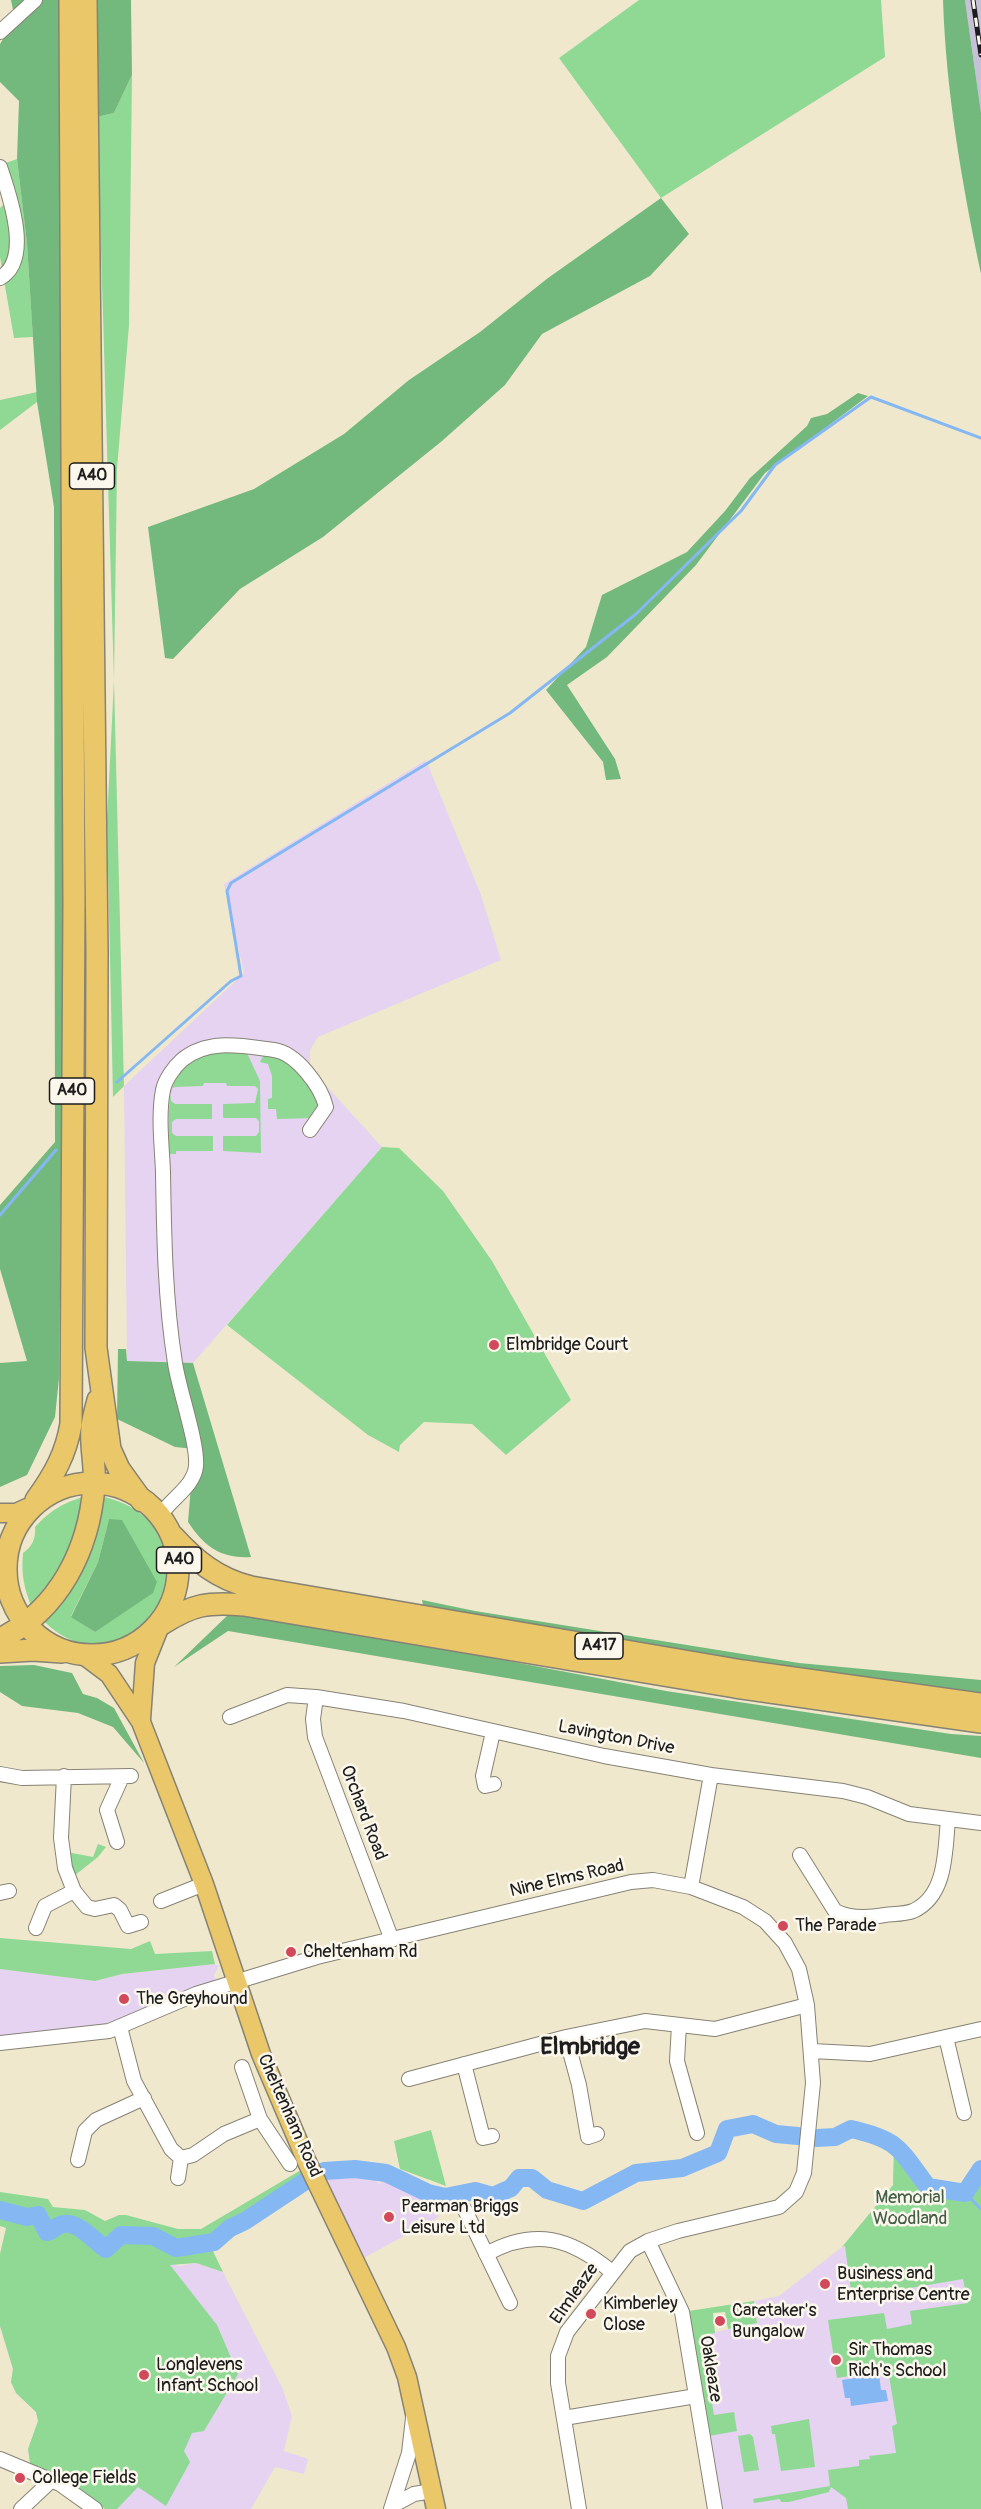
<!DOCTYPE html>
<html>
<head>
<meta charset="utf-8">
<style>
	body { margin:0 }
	canvas { display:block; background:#f0e8cd }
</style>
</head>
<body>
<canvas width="981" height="2509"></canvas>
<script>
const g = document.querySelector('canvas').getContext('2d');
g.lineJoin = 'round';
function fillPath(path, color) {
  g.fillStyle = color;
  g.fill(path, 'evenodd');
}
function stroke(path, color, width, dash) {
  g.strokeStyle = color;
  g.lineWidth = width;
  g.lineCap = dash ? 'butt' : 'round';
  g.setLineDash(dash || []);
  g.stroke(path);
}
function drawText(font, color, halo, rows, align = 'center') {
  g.font = font + ' Pangolin,sans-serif';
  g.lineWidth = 5;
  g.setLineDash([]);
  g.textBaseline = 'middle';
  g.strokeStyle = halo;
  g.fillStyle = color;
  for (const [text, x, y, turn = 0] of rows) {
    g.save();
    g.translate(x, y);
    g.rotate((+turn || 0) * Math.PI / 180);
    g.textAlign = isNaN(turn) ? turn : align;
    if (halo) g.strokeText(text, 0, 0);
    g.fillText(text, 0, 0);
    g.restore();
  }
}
const built = new Path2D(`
	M426,760L481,895L501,960L318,1037L310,1050V1068L382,1147L193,1363L127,1361L124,1086L244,973L224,884Z
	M215,1964L219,1966L214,1975L217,1988L120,2027L0,2043V1969L95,1981L122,1974Z
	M351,2173H365L380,2184L387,2175L421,2193L427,2204L433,2202L439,2217L356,2262L318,2183Z
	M981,2226V2509H715L687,2338L757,2323L754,2301L779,2296L842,2247Z
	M130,2252L179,2266L196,2263L223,2272L282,2387L292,2416L284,2451L308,2459L304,2474L275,2467L251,2509H105L77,2486L30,2463L28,2449L38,2421L36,2412L16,2393L11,2382L13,2369L0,2326Z`);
const industrial = new Path2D(`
	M965,0H981V113Z`);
const green = new Path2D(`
	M639,0H881L885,57L661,198L559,58Z
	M132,75L129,325L117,469L114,680L124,1086L113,1097L107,822L114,680L97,117L114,113Z
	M17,159L27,244L33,337L14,338L0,257V208L10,198L0,165Z
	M37,392V402L0,430V400Z
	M236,1049L247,1053L260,1081L261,1153L223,1151V1136H256L259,1132V1121L256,1118H223V1104L255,1103L258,1089L255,1086H227L226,1083H204L203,1086L175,1087L171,1089V1101L175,1104H212V1119H176L172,1122V1133L176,1136H213V1151H176V1154H169C169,1092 162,1058 236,1049Z
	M264,1054L286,1060L321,1100L315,1118L277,1119L276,1109H268V1099L272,1098V1076L268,1064L260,1062Z
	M382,1147L399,1148L443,1191L492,1261L571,1400L506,1455L472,1424L424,1422L400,1445L399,1452L368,1435L227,1325Z
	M87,1496L72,1553L32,1608C24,1589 21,1574 23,1553C32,1547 36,1538 35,1527C51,1510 64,1502 87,1496Z
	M100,1496C169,1510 192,1576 145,1628C132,1629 130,1635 120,1640C92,1653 61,1640 42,1619ZM109,1519L95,1632L71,1616L98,1562Z
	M98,1844L106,1847L98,1857L74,1876L67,1852L93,1857Z
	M0,1938L131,1949L150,1941L155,1954L212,1951L215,1964L122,1974L95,1981L0,1969Z
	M431,2130L446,2186L400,2169L394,2141Z
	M894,2143L928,2187L965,2193L981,2169V2509H848L846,2498L831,2487L829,2492L789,2502H781L780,2499L754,2503L753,2499L830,2486L828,2470L859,2466V2460L870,2459L869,2456L896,2453L892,2426L897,2424L888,2370L837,2378L828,2320L884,2313L887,2329L912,2324L910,2311L968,2303L963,2279L852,2298L845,2246L842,2247L893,2185Z
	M301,2170L310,2187L212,2249L223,2272L196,2263L170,2265L217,2325L238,2374L204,2431L192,2433L184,2451L190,2462L166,2506L138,2487L117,2509H105L77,2486L30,2463L28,2449L38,2421L36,2412L16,2393L11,2382L13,2369L0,2326V2254L6,2228L0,2226V2192L48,2199L53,2207L85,2210L105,2221L119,2215H126L178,2229H201Z
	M754,2301L757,2323L728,2329L725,2312L713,2313L715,2333L701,2335L714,2415L734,2412L737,2431L703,2437L682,2312Z
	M809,2419L815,2467L781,2471L775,2434H772L771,2426Z
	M750,2434L753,2437L759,2470L744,2472L738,2436Z`);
const forest = new Path2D(`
	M11,0H62V1121L59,1378L55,1417L27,1475L0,1487V1363L27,1361L0,1269V1205L55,1142L54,507L37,402L27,244L17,159L19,101L0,82V44L15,19Z
	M95,0H131L132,75L114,113L97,117Z
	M943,0H965L981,113V274C962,183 946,93 943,0Z
	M661,198L689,234L650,276L542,334L505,385L442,441L323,537L240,589L173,659L165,658L148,527L254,489L344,434L409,380L480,332L548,278Z
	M858,393L868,396L765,473L696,565L607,657L567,685L615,759L621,779L606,780L603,762L546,690L586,647L602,595L687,552L725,511L750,478L807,426L811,418L827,414Z
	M118,1349H126L127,1361L193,1363L251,1557C220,1559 204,1546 188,1522L194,1449L175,1447L117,1419Z
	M109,1519L122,1520L157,1582L153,1593L95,1632L71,1617L98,1562Z
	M422,1600L475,1611L799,1663L981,1680V1694L798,1673L424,1610Z
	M231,1612L293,1620L666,1691L951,1734L981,1736V1758L228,1631L174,1667Z
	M34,1665L72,1673L83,1694L97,1698L114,1708L144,1763L113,1727L78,1713L22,1706L0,1692V1666Z`);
const water = new Path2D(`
	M879,2374L881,2390H886L888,2401L851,2406L850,2398H845L842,2380Z`);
const stream = new Path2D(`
	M117,1082L231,981L241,976L227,891L231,883L510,713L636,614L741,511L775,465L871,397L981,438
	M0,1215L56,1150
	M965,2193L981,2209`);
const river = new Path2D(`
	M817,2138L835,2137L851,2129C900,2140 899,2149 928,2187L965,2193L981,2169
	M324,2171L355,2169L386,2173L428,2193L445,2197L475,2191L493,2196L511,2188L519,2178H532L547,2190L583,2201L636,2173L682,2168L718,2153L727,2129L753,2124L776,2134L798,2136
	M0,2210L27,2217L38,2215L47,2232C53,2231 55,2227 60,2225C76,2218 94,2241 106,2249L121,2235L153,2236L176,2248L214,2242L230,2228L245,2221L307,2180`);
const minor = new Path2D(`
	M0,32L35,0
	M0,167C9,194 33,260 0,278
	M160,1516C170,1499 194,1487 196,1466C198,1443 179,1390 175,1363C165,1300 164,1236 163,1172C162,1146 158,1116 163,1090C165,1080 174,1067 182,1060C208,1038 243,1046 274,1050C296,1053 321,1086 326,1107L310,1130
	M316,1697L313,1719L315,1737L392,1940
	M230,1717L287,1695L316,1697L404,1711L604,1756L711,1775L843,1791L867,1797L909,1814L981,1823
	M493,1732L483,1776L485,1786L494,1784
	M0,1774L22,1778L131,1776
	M64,1776L61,1838L65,1868L74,1891L87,1907L95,1909L114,1905L120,1910L128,1926L141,1922
	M117,1842L107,1810L122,1777
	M800,1855L835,1911C850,1919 868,1918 885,1915C894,1914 905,1914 913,1911C947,1896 945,1850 948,1819
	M691,1887L711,1775
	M0,1893L9,1891
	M161,1901L204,1884
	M36,1928L45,1906L74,1891
	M679,2025L677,2061L697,2133
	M120,2027L134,2081L171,2149L181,2158
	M566,2037L579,2085L588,2137L597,2134
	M946,2037L964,2113
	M0,2043L109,2031L196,1994L317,1957L631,1882L653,1880L691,1887L743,1907L765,1921L785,1943L799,1969L807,2005L813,2083L804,2173L796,2192L779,2207L678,2231L648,2241L630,2251L567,2332L558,2356V2383L579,2509
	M812,2051L870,2054L981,2029
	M464,2064L483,2138L492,2136
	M242,2067L260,2119L290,2164
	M409,2079L566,2037L645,2021L715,2029L807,2005
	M181,2158L193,2155L224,2134L260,2119
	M78,2160L85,2131L96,2120L144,2098
	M178,2178L181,2158
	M465,2210L510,2303
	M648,2241L682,2312L715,2509
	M486,2254C535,2227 571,2238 612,2272
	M564,2418L696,2396
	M0,2459L60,2484L95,2509
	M392,2506L414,2494L432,2491
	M21,2509L52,2480
	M391,2509L409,2453L413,2418`);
const major = new Path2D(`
	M0,1513H16L27,1508
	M0,1564L3,1569
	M85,1656L109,1674L141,1722L204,1884L261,2054L307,2162L396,2347L407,2377L436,2509
	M141,1719L145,1663L159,1628`);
const highway = new Path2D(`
	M86,0L97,952L96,1348L110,1449L119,1469L142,1501
	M6 1569a86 86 0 1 1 172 0a86 86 0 1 1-172 0Z
	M36,1500C54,1475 66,1454 71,1424L74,903L70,0
	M172,1535C195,1560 217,1579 251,1587L743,1671L981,1704
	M162,1624C193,1604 208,1602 244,1605L735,1687L981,1722
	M0,1639C59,1610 89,1550 94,1486C96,1467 90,1446 92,1427C93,1418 96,1408 98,1400
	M0,1652L33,1650L62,1652`);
const rail = new Path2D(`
	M973,0L981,55`);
const markers = [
	[494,1345,6,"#d1495b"],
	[783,1926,6,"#d1495b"],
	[291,1952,6,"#d1495b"],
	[124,1999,6,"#d1495b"],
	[389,2217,6,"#d1495b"],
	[825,2284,6,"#d1495b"],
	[591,2314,6,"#d1495b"],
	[720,2321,6,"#d1495b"],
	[836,2360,6,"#d1495b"],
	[144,2375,6,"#d1495b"],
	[20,2478,6,"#d1495b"]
];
const shields = [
	[92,476,45],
	[72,1091,45],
	[179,1560,45],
	[599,1646,48]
];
const shieldNames = [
	["A40",92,476],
	["A40",72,1091],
	["A40",179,1560],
	["A417",599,1646]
];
const poiNames = [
	["Elmbridge Court",506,1345],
	["The Parade",795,1926],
	["Cheltenham Rd",303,1952],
	["The Greyhound",136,1999],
	["Pearman Briggs",401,2207],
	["Leisure Ltd",401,2228],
	["Business and",837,2274],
	["Enterprise Centre",837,2295],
	["Kimberley",603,2304],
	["Close",603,2325],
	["Caretaker's",732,2311],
	["Bungalow",732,2332],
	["Sir Thomas",848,2350],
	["Rich's School",848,2371],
	["Longlevens",156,2365],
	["Infant School",156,2386],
	["College Fields",32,2478]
];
const streetNames = [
	["Lavington Drive",616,1738,11],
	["Orchard Road",363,1813,69],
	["Nine Elms Road",567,1879,-13],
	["Cheltenham Road",289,2116,66],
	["Elmleaze",575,2294,-55],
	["Oakleaze",710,2369,81]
];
const parkNames = [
	["Memorial",910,2198],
	["Woodland",910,2219]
];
const districtNames = [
	["Elmbridge",590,2048]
];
fillPath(built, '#e5d3f1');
fillPath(industrial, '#c7c0d9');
fillPath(green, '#8fd995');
fillPath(forest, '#73b97e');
fillPath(water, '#85b8f3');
stroke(stream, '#85b8f3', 3);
stroke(river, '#85b8f3', 18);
stroke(minor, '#868274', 16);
stroke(major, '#868274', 21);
stroke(highway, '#868274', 24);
stroke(minor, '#fff', 14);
stroke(major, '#eac769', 18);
stroke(highway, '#eac769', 21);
stroke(rail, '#1c1c1c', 5);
stroke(rail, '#fbf7ec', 3, [9]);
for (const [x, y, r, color] of markers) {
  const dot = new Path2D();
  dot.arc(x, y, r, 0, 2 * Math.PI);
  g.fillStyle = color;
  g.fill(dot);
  stroke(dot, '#fbf7ec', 2);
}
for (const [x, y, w] of shields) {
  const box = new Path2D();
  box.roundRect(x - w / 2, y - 13, w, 26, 4.5);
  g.fillStyle = '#fbf7ec';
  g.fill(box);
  stroke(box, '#1c1c1c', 1.5);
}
drawText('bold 16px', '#1c1c1c', null, shieldNames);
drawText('18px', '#1c1c1c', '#fbf7ec', poiNames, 'left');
drawText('18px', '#1c1c1c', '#fbf7ec', streetNames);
drawText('18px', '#445e46', '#fbf7ec', parkNames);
drawText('bold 24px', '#1c1c1c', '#fbf7ec', districtNames);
</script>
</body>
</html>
